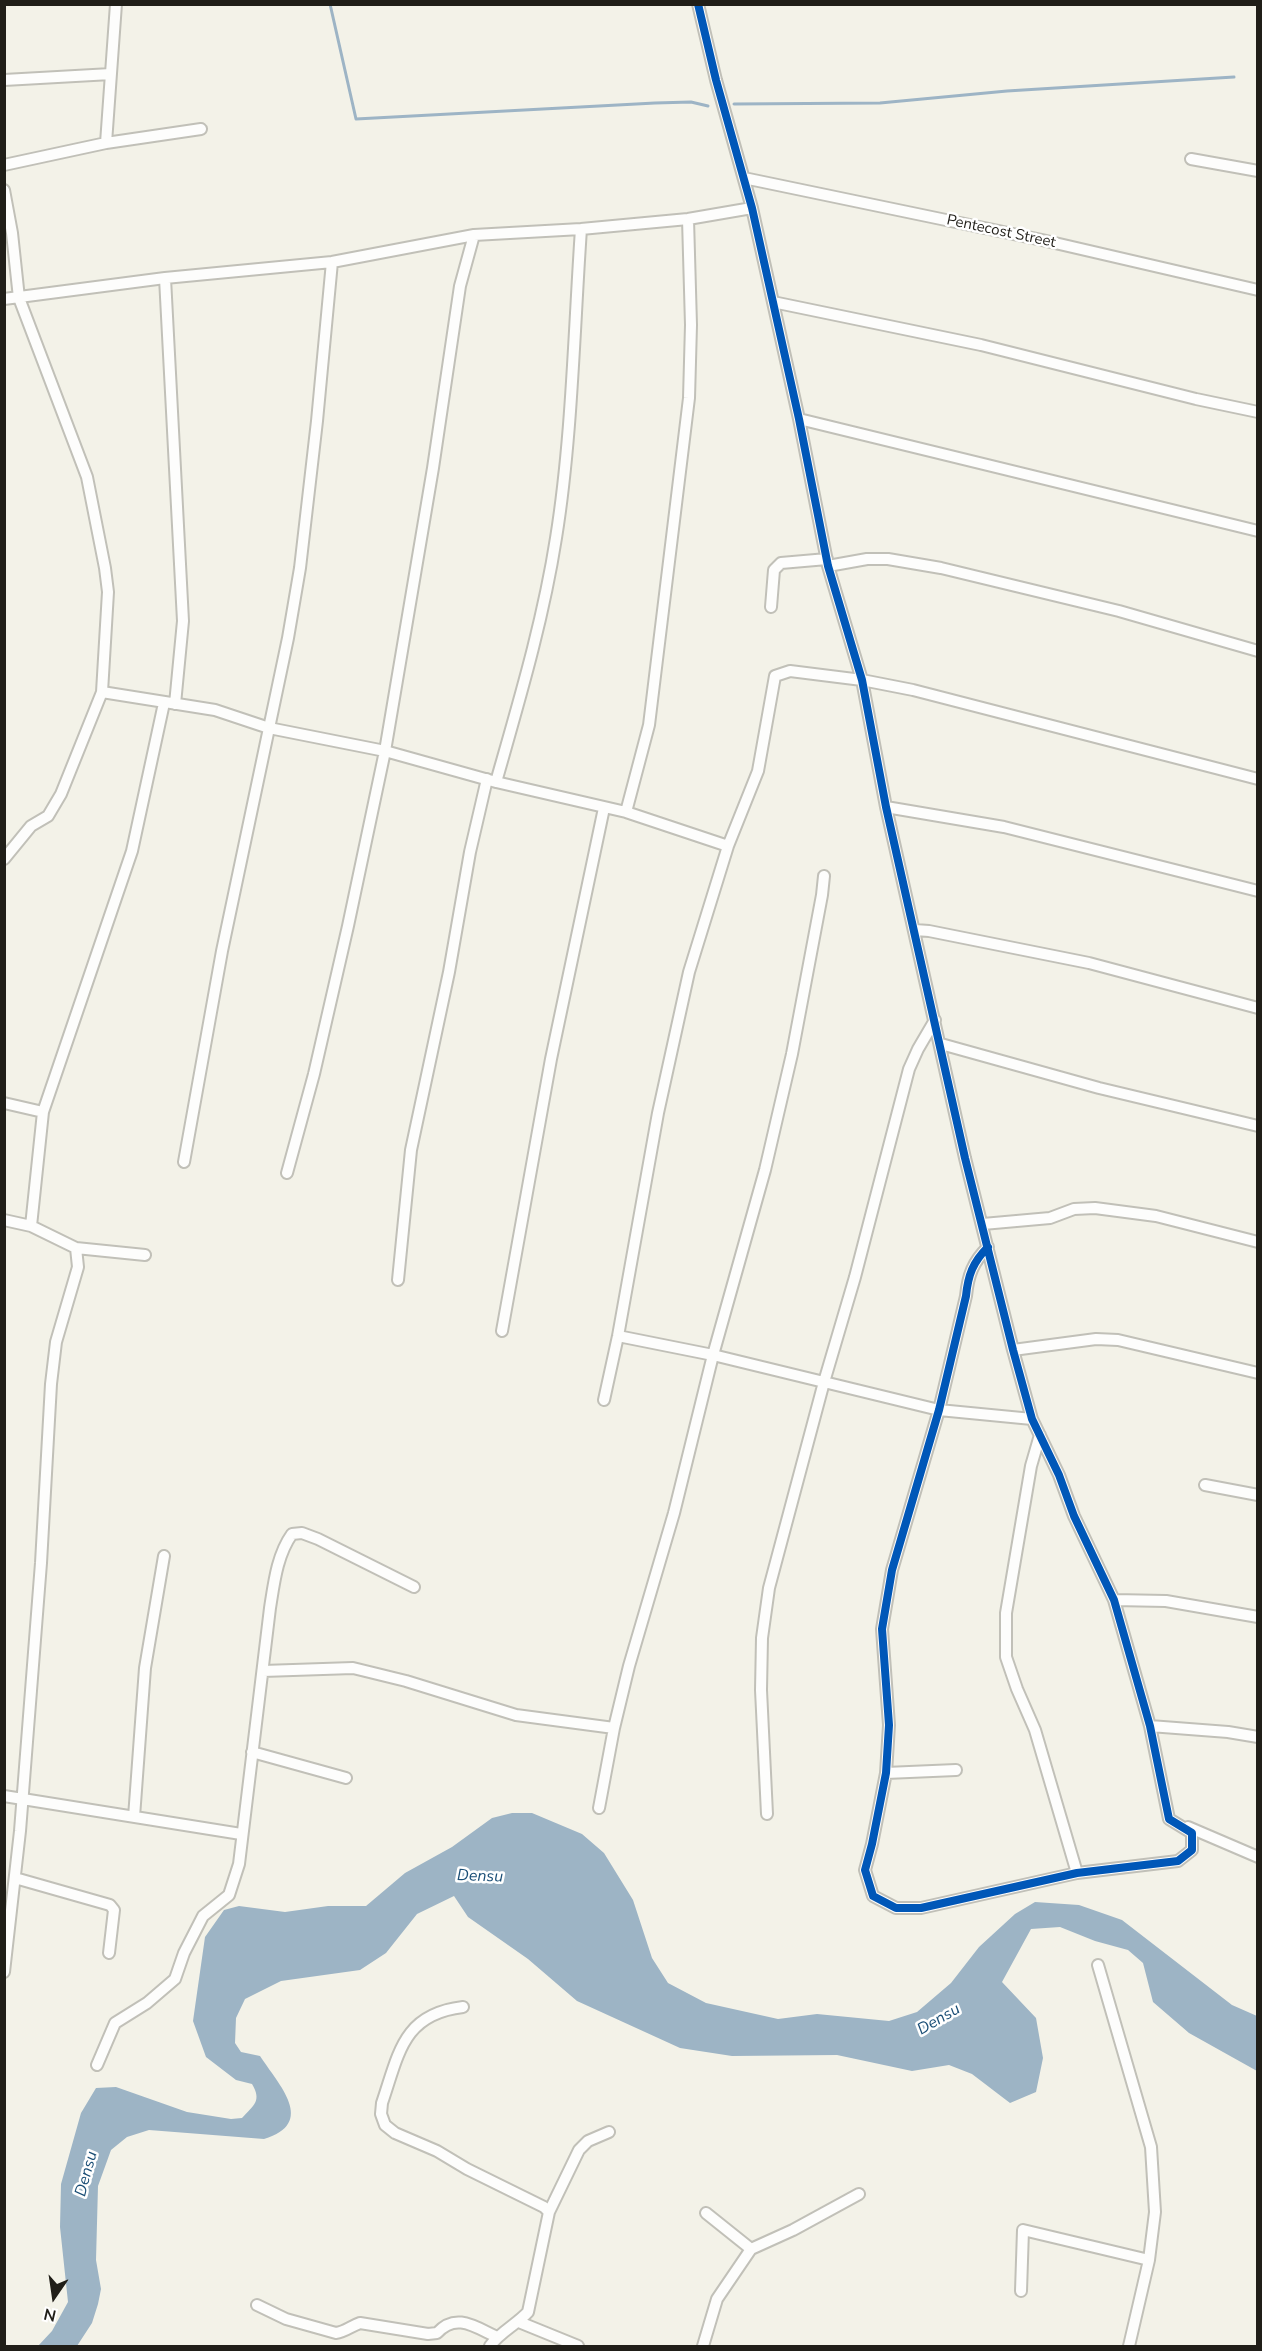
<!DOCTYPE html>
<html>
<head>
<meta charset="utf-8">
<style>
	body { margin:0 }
	#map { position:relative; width:1262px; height:2351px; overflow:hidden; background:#f3f2e8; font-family:"Nunito Sans",sans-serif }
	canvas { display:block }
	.frame { position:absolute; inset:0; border:6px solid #201e18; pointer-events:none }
	.north { position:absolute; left:24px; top:2267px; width:60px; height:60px; -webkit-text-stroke:4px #fff; paint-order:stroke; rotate:193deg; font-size:16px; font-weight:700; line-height:24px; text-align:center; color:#201e18 }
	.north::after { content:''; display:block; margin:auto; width:21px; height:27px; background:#201e18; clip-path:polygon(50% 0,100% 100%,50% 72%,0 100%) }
</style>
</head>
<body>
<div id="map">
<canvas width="1262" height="2351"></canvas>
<div class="frame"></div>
<div class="north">N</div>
</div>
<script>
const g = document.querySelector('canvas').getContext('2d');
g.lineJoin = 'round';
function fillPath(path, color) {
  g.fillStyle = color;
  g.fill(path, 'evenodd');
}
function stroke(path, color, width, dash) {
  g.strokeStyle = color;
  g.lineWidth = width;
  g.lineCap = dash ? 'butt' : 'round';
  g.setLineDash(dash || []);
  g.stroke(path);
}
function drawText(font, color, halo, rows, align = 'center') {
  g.font = font + ' "Nunito Sans",sans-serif';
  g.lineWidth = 5;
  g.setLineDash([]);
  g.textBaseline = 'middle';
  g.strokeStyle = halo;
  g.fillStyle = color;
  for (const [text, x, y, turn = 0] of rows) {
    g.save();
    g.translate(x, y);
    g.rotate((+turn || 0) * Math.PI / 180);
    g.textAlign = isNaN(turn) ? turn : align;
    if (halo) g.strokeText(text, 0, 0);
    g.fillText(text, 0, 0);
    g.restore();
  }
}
const water = new Path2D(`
	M512,1813H532L582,1834L604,1853L633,1900L652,1958L668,1983L706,2003L778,2019L817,2014L889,2021L917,2012L951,1983L979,1947L1015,1914L1035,1902L1079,1905L1122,1920L1232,2005L1257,2016V2071L1189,2033L1153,2002L1143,1963L1128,1950L1095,1941L1060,1927L1031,1929L1002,1982L1036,2018L1043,2058L1036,2092L1010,2103L972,2074L949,2065L912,2071L837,2055L732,2056L680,2048L577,2001L528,1959L468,1917L454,1896L417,1914L386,1953L360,1970L281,1981L245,1999L236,2018L235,2043L241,2052L260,2056C279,2085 317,2123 264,2139L149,2130L127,2137L111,2150L98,2186L96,2260L101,2289L98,2304L92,2323L77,2346H38L52,2331L68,2302L60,2227L61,2184L81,2113L96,2088L116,2087L187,2112L231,2119L242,2118C254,2105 262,2101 252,2084L236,2080L206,2057L193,2021L205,1937L224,1910L239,1906L285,1912L328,1906H366L405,1873L452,1847L492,1818Z`);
const stream = new Path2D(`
	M330,4L356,119L655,103L691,102L708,106
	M734,104L880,103L1007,91L1234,77`);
const minor = new Path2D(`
	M698,4L716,80L752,208L799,419L828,566L862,680L886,807L965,1158L1013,1350L1032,1419L1059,1475L1074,1516L1114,1600L1150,1726L1169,1819L1192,1833V1850L1178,1861L1077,1873L921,1908H896L873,1896L865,1870L872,1844L886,1773L889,1725L882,1629L892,1570L939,1410L966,1296C968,1275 973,1262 988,1247
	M4,80L111,74
	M106,143L116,4
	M1191,159L1258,171
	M4,165L106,143L201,129
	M744,178L1042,240L1258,290
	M4,190L12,233L19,298L87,477L105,568L108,592L102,692L215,710L269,728L385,751L496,782L626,812L728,846
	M165,278L183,621L175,704
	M4,299L165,278L332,262L474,235L581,229L688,219L752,208
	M773,302L981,345L1196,399L1258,412
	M799,419L1258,531
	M828,566L867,559H888L941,568L1119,611L1258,651
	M771,607L774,570L781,563L827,559
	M496,782C519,701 543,621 556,538C572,439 574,330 581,229
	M886,807L1004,827L1258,891
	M626,812L649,725L689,398L691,325L688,219
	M4,859L31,826L48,816L61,794L102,692
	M915,930L929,931L1089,963L1258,1008
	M941,1044L1099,1088L1258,1126
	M4,1103L43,1112
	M184,1162L222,951L288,638L300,568L317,421L332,262
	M287,1173L314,1074L348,926L385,751L433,468L460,286L474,235
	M4,1220L31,1226L76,1248L78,1267L56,1342L51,1384L41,1563L20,1831L4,1972
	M983,1224L1050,1218L1074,1209L1095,1208L1156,1216L1258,1242
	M31,1226L43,1112L132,851L164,703
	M76,1248L145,1255
	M398,1280L411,1150L449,972L470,852L487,779
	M502,1331L551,1059L604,808
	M618,1336L713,1355L939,1410L1032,1419
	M1013,1350L1096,1339L1118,1340L1258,1373
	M604,1400L618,1336L658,1113L689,972L728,846L758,771L775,676L790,671L862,680L913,690L1258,779
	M1040,1435L1031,1466L1006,1613V1657L1017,1689L1035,1730L1077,1873
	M1205,1485L1258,1495
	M1114,1600L1166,1601L1258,1617
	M263,1671L353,1668L406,1681L516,1715L614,1728
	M1150,1726L1228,1732L1258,1737
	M252,1752L346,1778
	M886,1773L956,1770
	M4,1796L241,1834
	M599,1808L614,1728L629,1666L674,1513L713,1355L765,1170L792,1054L822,895L824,876
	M767,1814L761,1690L762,1638L769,1588L824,1382L855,1277L909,1069L918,1049L935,1020
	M134,1817L145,1668L164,1556
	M1188,1827L1258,1857
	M15,1878L110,1905L114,1910L109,1953
	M1098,1965L1151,2147L1155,2212L1149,2260L1129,2346
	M463,2007C403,2014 399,2053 382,2103L381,2114L385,2125L395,2133L437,2151L467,2169L544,2207L549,2212L528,2312C516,2325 500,2332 490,2346
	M97,2065L115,2023L147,2003L175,1979L184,1953L203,1916L229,1895L239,1864L270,1608C274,1583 277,1555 292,1534L302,1533L318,1539L414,1587
	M549,2212L579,2150L588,2141L609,2132
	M706,2213L751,2249
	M1021,2291L1023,2230L1149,2260
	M257,2305L286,2319L336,2333C345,2332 351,2326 360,2323L428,2334L437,2333C456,2312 475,2327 497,2337
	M519,2322L578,2346
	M703,2346L717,2299L751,2249L793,2230L859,2194`);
const cycleway = new Path2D(`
	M698,4L716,80L752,208L799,419L828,566L862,680L886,807L965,1158L1013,1350L1032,1419L1059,1475L1074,1516L1114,1600L1150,1726L1169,1819L1192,1833V1850L1178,1861L1077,1873L921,1908H896L873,1896L865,1870L872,1844L886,1773L889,1725L882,1629L892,1570L939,1410L966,1296C968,1275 973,1262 988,1247`);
const streetNames = [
	["Pentecost Street",1001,232,12]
];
const waterNames = [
	["Densu",480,1877,2],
	["Densu",939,2020,-30],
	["Densu",87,2174,-75]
];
fillPath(water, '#9db4c5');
stroke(stream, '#9db4c5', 3);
stroke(minor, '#c1c0b8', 14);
stroke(minor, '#fdfdfc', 10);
stroke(cycleway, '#0057b8', 8);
drawText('15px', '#201e18', '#fff', streetNames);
drawText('italic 16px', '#194d75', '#fff', waterNames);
</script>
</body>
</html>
